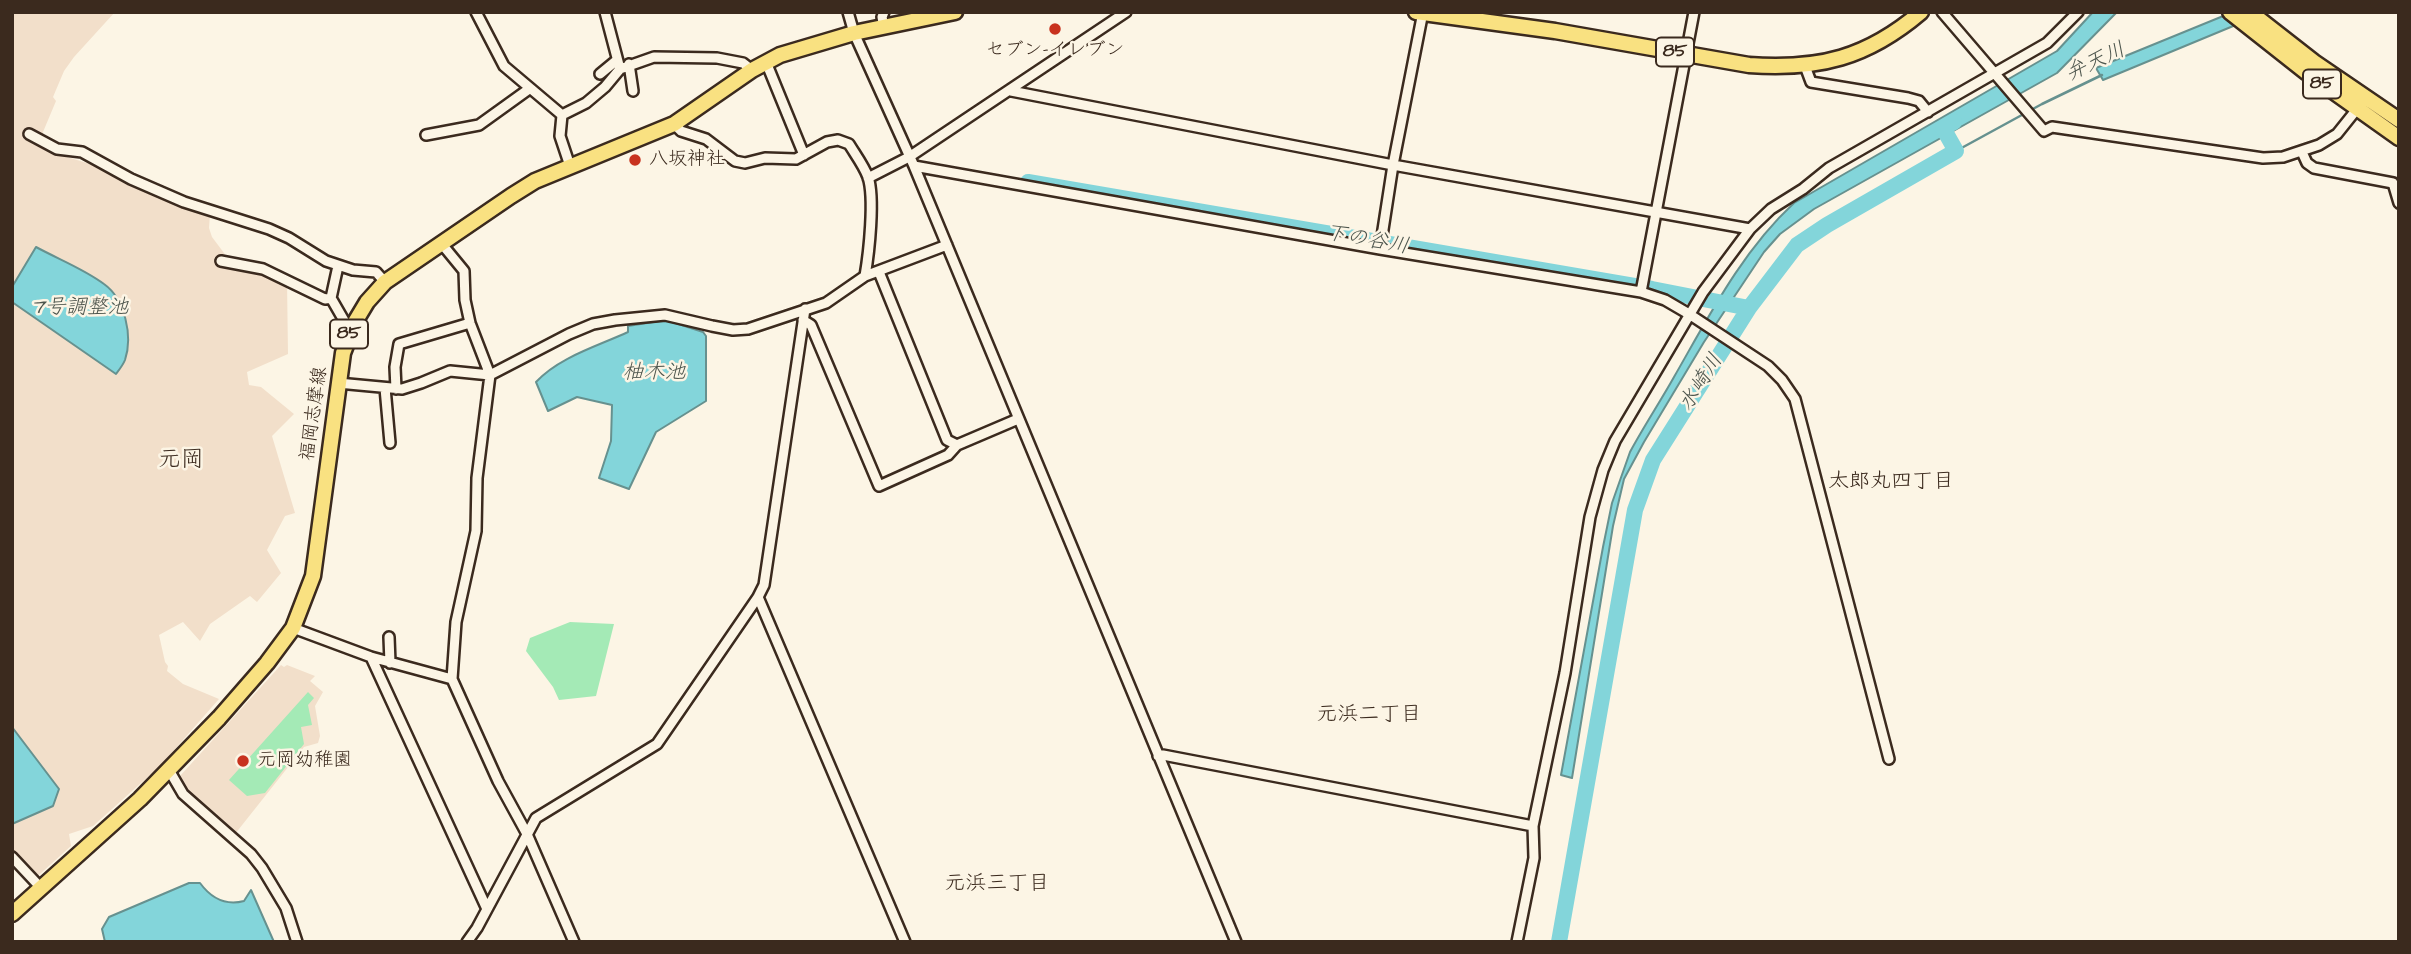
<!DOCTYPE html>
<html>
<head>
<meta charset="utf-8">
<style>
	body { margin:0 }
	#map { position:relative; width:2411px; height:954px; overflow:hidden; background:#fcf5e5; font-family:"Architects Daughter",sans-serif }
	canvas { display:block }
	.frame { position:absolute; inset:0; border:14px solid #3b2a1e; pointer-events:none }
</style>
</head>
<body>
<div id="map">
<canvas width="2411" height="954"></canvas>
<div class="frame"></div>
</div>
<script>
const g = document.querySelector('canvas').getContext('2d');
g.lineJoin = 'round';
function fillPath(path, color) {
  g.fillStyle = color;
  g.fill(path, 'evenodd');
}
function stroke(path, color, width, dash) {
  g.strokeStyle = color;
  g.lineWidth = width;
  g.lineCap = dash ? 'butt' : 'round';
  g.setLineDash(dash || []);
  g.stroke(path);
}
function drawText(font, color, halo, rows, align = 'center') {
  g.font = font + ' "Architects Daughter","Klee One",sans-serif';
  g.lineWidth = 5;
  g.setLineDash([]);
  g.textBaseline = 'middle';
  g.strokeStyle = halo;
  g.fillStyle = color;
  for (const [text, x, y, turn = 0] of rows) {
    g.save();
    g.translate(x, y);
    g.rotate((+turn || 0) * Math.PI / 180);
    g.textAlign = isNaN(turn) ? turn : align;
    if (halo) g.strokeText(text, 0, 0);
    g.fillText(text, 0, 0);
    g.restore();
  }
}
const built = new Path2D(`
	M12,12H115L74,57L64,71L53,97L56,101L43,132L45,146L54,153L100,167L210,214L209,228L212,237L227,257L226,264L273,274L287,281L288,354L247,372L249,385L261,387L294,414L272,436L295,513L285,516L267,550L281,573L257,602L250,596L210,624L200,641L183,622L159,635L165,662L168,666L167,671L183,684L219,699L160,766L93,826L69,834L71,846L30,883V879L12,860Z
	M281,665L284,667L287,665L315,676L310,681L323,692L315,706L320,736L318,743L304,747L235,834L186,791L180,776Z`);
const green = new Path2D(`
	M570,622L614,624L596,696L559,700L553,687L526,651L530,638Z
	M308,692L314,698L308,705L312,725L301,727L304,744L265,793L247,796L229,780Z`);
const water = new Path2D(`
	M2093,12H2117L2057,73L1814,209L1780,234L1764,252L1704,342L1644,442L1624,479L1613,526L1572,778L1561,775L1603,547L1612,503L1630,452C1644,426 1660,402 1674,377C1709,316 1742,251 1794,203L2057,51Z
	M2233,12H2267L2103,80L2096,68Z
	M36,247C58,259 84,269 104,284C125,299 133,336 125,360C123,365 119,370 116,374L12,302V287Z
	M666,320L703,332L706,336V401L656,432L629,489L599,478L611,441L612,405L577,397L548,411L536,382C559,357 598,346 628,332V326Z
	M12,727L59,789L53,806L12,824Z
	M189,883H200C211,898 225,906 244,901L251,890L274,942H105L102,929L109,917Z`);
const stream = new Path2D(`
	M1956,151L2042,104L2102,75`);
const river = new Path2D(`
	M1028,182L1652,289L1749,308
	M1559,942L1635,510L1653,460L1749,308L1797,245L1827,225L1956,151L1943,128L1954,122`);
const minor = new Path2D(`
	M476,12L504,66L562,115
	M605,12L620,69
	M848,12L854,33L914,166L1236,942
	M1942,12L2044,131L2052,127L2263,158L2283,157L2319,145L2337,134L2357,109
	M884,27L882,17L884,12
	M766,62L804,155
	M629,64L633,91
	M1805,66L1811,82L1908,98L1919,101L1928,112
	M600,74L617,60
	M1011,91L1393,165L1750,229
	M29,134L57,149L82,152L131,179L184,202L269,229L289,238L326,261L353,270L376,272L385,282
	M426,135L479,125L529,89
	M2302,152L2307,163L2314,168L2393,183L2399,203
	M570,166L560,136L562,115L586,103L605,87L620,69L654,57L717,58L743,63L752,70
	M914,166L1380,249L1641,292L1665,300L1689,314L1768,366L1782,380L1795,399L1889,759
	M868,178L909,157L1126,12
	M441,243L464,271L465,300L470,323L490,375L477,478L476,531L456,622L452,679L498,781L527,834L574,942
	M1380,249L1393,165L1423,12
	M221,261L263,269L325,299L331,298
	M338,266L331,298L350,331
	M879,272L947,440L957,445
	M865,276L947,245
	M1641,292L1694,12
	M803,320L811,325L879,486L948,455L957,445L1018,419
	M338,383L402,389L421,383L450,371L490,375L569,334L593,324L615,320L665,315L712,326L733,330L748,329L826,303L865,276C869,253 875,198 868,177C864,166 855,154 849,144L838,140L827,142L796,159L765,158L745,163L735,161L706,139L681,131L674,124
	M385,388L390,443
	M396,389L395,367L399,344L470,323
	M758,597L905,942
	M293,628L371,657L452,679
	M389,637L390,663
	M371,657L487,909
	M1158,756L1163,755L1533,826
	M169,770L183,794L251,854L262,868L286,908L297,942
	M12,857L42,889
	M467,942L477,928L536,818L657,744L758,597L764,585L805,309
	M1517,942L1534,858L1533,826L1565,673L1590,517L1603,470L1615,441L1703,292L1750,229L1771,209L1803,189L1829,168L2047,43L2078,12`);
const primary = new Path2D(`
	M1416,12L1555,31L1749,65C1819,70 1867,58 1921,12
	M2230,12L2306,72L2399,138
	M2250,12L2314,62L2399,120
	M12,914L140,799L219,718L267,663L293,628L313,576L343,353L355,322L367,302L385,282L511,196L535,181L674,124L752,70L780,55L854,33L955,12`);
const markers = [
	[1055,29,7,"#c8321e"],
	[635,160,7,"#c8321e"],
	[243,761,7,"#c8321e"]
];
const shields = [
	[1675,52,38],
	[2322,84,38],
	[349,334,38]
];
const shieldNames = [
	["85",1675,52],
	["85",2322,84],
	["85",349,334]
];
const poiNames = [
	["セブン-イレブン",1055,51,"center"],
	["八坂神社",649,160],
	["元岡幼稚園",257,761]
];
const streetNames = [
	["福岡志摩線",315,414,-82]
];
const waterNames = [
	["弁天川",2096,63,-25],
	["下の谷川",1367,241,10],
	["7号調整池",80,309],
	["柚木池",654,374],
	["水崎川",1702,383,-58]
];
const neighbourhoodNames = [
	["太郎丸四丁目",1891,483],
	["元浜二丁目",1369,716],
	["元浜三丁目",997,885]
];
const quarterNames = [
	["元岡",181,461]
];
fillPath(built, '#f2dfca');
fillPath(green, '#a4eab6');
fillPath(water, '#83d5da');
stroke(water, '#66918f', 2);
stroke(stream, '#66918f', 2.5);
stroke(river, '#83d5da', 16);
stroke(minor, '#3b2a1e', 14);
stroke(primary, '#3b2a1e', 19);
stroke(minor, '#fcf5e5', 9);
stroke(primary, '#f9e181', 14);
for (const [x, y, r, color] of markers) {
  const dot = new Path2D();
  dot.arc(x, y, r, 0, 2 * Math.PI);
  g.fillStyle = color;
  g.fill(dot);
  stroke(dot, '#fcf5e5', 2.5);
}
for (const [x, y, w] of shields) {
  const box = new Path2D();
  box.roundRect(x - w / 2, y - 14.5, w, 29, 5);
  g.fillStyle = '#fcf5e5';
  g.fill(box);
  stroke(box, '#3b2a1e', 2);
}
drawText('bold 18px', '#3b2a1e', null, shieldNames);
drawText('19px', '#3b2a1e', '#fcf5e5', poiNames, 'left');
drawText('19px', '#3b2a1e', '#fcf5e5', streetNames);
drawText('italic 21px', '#4d554d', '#fcf5e5', waterNames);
drawText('21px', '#3b2a1e', '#fcf5e5', neighbourhoodNames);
drawText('23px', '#3b2a1e', '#fcf5e5', quarterNames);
</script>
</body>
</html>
